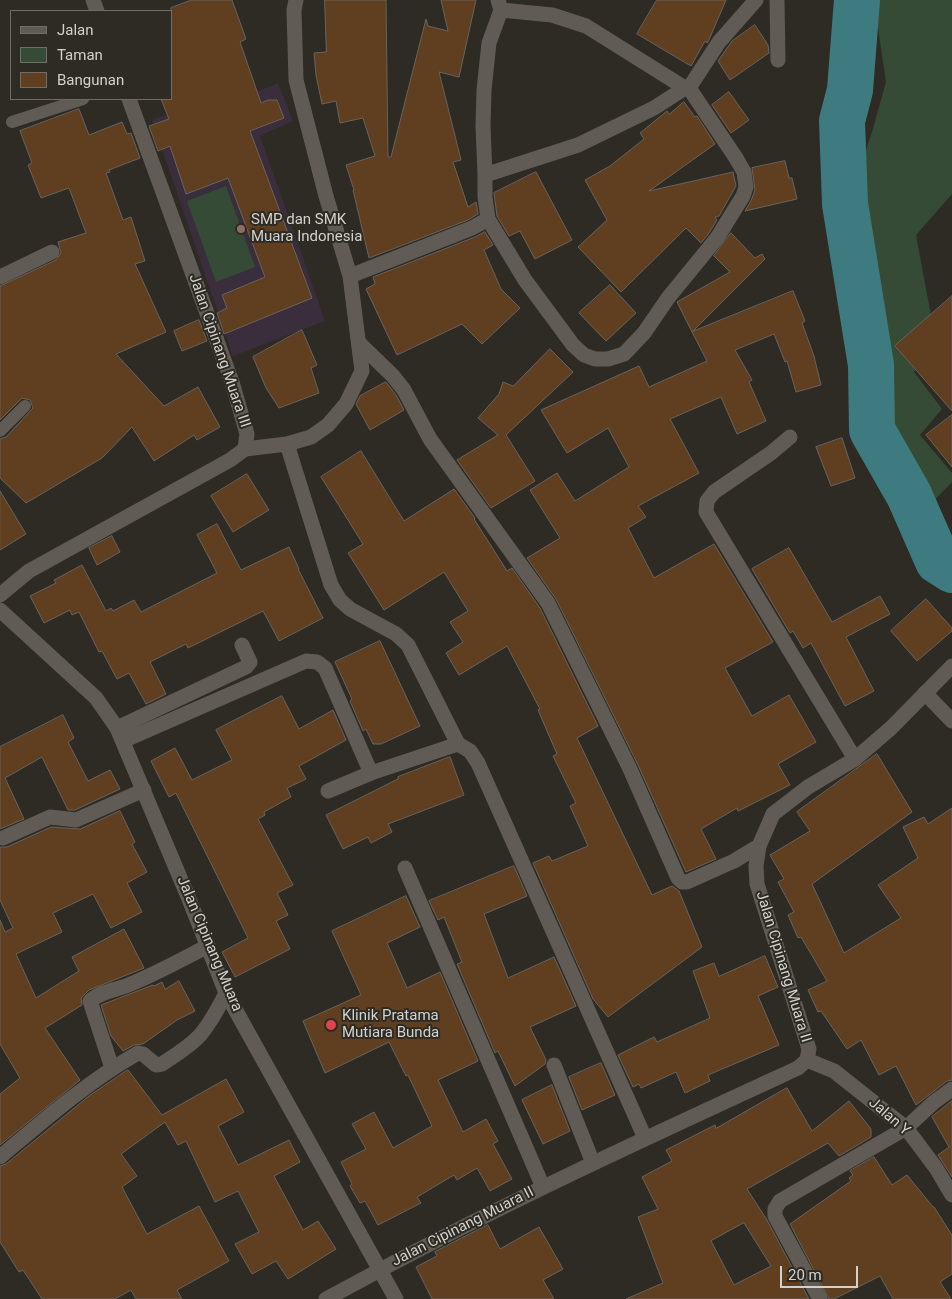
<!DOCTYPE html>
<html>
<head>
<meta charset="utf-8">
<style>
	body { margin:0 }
	#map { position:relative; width:952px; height:1299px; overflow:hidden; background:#2e2b25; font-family:Roboto,sans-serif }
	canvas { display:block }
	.legend { position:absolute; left:10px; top:10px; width:162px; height:90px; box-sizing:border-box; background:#2e2b25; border:1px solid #706d68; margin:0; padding:6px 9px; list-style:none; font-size:15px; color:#d3d1cd }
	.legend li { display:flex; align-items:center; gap:10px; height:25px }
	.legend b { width:25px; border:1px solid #706d68 }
	.scale { position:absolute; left:780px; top:1266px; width:78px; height:22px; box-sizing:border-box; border:2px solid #d3d1cd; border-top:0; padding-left:6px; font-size:15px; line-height:18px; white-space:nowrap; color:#d3d1cd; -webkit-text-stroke:4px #2e2b25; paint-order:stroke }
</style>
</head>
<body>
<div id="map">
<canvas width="952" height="1299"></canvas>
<ul class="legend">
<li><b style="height:6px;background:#605c55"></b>Jalan</li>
<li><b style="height:14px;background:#354b36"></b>Taman</li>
<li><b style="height:14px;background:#5f3f1f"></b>Bangunan</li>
</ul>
<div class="scale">20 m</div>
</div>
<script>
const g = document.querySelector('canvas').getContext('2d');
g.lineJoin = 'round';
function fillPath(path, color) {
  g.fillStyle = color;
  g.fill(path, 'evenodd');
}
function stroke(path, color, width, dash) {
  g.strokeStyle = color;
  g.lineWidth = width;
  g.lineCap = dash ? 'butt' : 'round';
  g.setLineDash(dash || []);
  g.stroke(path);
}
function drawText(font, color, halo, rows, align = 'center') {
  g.font = font + ' Roboto,sans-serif';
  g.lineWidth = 4;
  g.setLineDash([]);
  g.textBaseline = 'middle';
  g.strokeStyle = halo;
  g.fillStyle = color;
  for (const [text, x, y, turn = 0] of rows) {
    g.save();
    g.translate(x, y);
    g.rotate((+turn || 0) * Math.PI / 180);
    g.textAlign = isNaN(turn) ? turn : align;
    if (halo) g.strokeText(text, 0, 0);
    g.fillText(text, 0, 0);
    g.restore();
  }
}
const education = new Path2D(`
	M278,83L293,121L260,136L325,321L233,356L152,120L200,102L206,113Z`);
const green = new Path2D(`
	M876,0H952V194L916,235L936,342L914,372L942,409L920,435L952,473V482L927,508L879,429L875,367L850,200L872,132L886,82L878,28Z
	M226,186L255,267L216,282L187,201Z`);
const river = new Path2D(`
	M857,0L850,90L842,121L845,204L871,365L872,430L909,495L938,561L952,570`);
const building = new Path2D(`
	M192,0H232L246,39L240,42L261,103L268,100H277L284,118L250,131L312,298L224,334L217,313L227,308L222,295L265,277L228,178L186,194L170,146L158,151L149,126L169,119L161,99H171V8Z
	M325,0H386L388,157H391L426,19L428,26L448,31L441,0H476L459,77L439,72L461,160L453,162L468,207L476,202L478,214L468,220L369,258L353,190H354L346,165L375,156L363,118L340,123L336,101L322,104L316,75L314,53L326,52Z
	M657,0H726L708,42L707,43L705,41L691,66L637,34Z
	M755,25L768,45L769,53L730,80L718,61L732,41Z
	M729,92L749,120L731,133L712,105Z
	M684,102L695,117L697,116L715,144L649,191L733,172L736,186L719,216L715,217L717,220L709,233L701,243L686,228L621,292L578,247L607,220L585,180L610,166L644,139L640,133L667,111L669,114Z
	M79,109L89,135L122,122L127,134L131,133L140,158L109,170L110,172L106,173L123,220L131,217L145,261L135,264L166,332L116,354L164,406L198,387L220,427L197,440L194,435L154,461L132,427L102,458L26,503L0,478V439L6,437L33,408L30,400L22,398L0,420V286L56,260L61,253L58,242L86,233L69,188L41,198L28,165L32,163L20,131Z
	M785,161L789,178H792L797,199L745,211L751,201L755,190L752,168Z
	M536,172L572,240L535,259L520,231L509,236L497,216L494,193Z
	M485,232L493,245L484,250L501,289L520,308L482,344L462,324L397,355L366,289L375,284L373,277L475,237Z
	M731,233L755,258L762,254L765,259L692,332L677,302L730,272L714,256Z
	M610,285L636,313L606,341L579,313Z
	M793,291L805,321L802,323L814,356L821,385L796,392L787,361L785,362L774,334L735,350L752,380L749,382L766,421L737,434L721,397L670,419L699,473L638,506L646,517L628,528L654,578L714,544L773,642L725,668L752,716L789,695L816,742L778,764L790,785L738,811L737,808L701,829L716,859L686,872L638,765L556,599L527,558L560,538L530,490L557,473L575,501L629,467L608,428L567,453L541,410L639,366L649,387L707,361L692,332Z
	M952,296V411L895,346Z
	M199,320L207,341L182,351L174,331Z
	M302,330L317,365L311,368L319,393L279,408L266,388L253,357Z
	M550,349L573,372L506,435L535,481L491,508L457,460L498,435L478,418L499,394L503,382L513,386Z
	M386,382L396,395L404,410L370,430L356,404L360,396Z
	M952,415V467L926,435Z
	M842,438L855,478L831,486L816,447Z
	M361,451L404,521L454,489L475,518L474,519L507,571L512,568L540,608L598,726L577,738L652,895L672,886L679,891L702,947L608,1017L593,999L533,863L549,856L552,861L588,846L570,806L576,803L553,756L557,754L538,710L540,709L507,646L459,675L446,653L463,642L450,622L468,611L444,572L384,610L348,553L363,544L321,477Z
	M247,474L269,510L233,532L211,496Z
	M0,491L26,534L0,550Z
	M217,524L241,570L289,547L299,569H298L323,618L279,641L263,611L188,648L186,644L150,662L166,694L146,704L129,673L117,679L102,651L99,652L79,612L72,615L70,610L44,623L30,596L56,583L54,580L82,565L106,611L111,608L113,611L134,600L141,612L217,573L197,535Z
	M112,536L120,552L97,565L89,548Z
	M789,548L832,622L880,596L890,614L846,637L874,691L845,706L811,643L803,648L793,631L790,633L752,569Z
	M926,599L952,628V631L917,661L891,631Z
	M380,641L420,726L381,744H373L366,729L363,731L350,701L352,699L335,662Z
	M282,696L299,729L333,710L346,740L299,766L306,779L287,788L291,797L264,812L265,815L258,819L293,885L277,893L288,915L276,921L290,949L235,977L222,952L248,938L176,793L169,797L151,761L175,748L192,780L232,760L216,730Z
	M63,715L74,738L68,742L88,781L110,770L120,789L75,810H68L42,757L5,778L24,819L0,829V747Z
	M877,754L912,812L812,884L844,953L901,918L878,885L918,858L903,827L924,817L928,824L952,808V1080L947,1081L916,1105L896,1066L879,1075L861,1040L847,1049L821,1011L818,1012L808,990L827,981L801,937L798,938L788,915L794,912L778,882L784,879L770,855L810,831L797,812Z
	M450,757L464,795L388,824L392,832L371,843L368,837L343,849L326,815L398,779V777Z
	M120,811L135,842L132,844L147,872L127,883L142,912L111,928L93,894L53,913L62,932L16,954L36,998L79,971L72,957L124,929L144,968L89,990L81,998L82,1005L45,1028L80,1080L0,1145V1094L20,1078L0,1044V920L5,932L13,928L0,900V847H7L51,827L80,829Z
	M514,866L527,896L484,914L508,978L554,957L576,1006L530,1027L546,1060L545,1064L515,1086L498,1051L495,1053L457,964L462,962L444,917L438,920L429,901Z
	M406,896L420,927L387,943L407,988L440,972L478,1061L438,1080L463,1132L486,1119L498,1141L493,1144L512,1179L490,1191L477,1168L457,1180L454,1175L417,1197L421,1203L378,1225L365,1201L360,1203L350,1186L352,1184L341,1162L366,1149L352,1124L374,1112L393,1148L432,1126L408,1075L406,1076L389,1042L325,1073L303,1021L361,995L332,931Z
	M765,956L778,987L758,996L779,1045L708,1075L710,1081L685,1093L676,1072L641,1088L639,1084L633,1087L618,1055L654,1037L657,1042L710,1018L693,971L714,963L719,976Z
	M179,981L195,1011L177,1020L143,1044L134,1045L123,1051L111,1036L101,1005L153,985L154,986L162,982L165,989Z
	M601,1063L615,1095L582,1110L569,1077Z
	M128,1070L162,1115L226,1079L244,1112L218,1126L238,1165L289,1140L300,1162L274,1176L303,1230L318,1221L336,1249L288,1279L276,1261L252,1274L235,1244L259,1232L238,1191L215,1202L186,1141L178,1145L165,1122L121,1154L137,1176L122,1187L147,1234L199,1206L229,1261L177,1290L182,1299H136L131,1290L115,1299H42L23,1270L19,1272L0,1242V1166L6,1164L89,1096Z
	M552,1085L570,1131L543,1144L522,1100Z
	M787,1088L812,1131L849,1101L871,1129V1137L839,1156L828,1143L747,1189L767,1220L809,1299H626L663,1283L638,1217L658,1209L642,1177L672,1161L666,1150L715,1125L716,1128ZM744,1223L771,1266L734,1285L711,1241Z
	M952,1101V1177L938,1155L949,1147L932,1117Z
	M874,1157L892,1185L907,1175L933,1207H934L952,1235V1274L940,1282L951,1299H893L880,1276L834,1299H829L790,1224L851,1181L849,1178L853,1175L850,1171Z
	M488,1225L500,1249L539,1227L563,1269L543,1280L554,1299H432L416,1267L437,1256L435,1252Z`);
const service = new Path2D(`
	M12,122L83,99
	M0,431L25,406`);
const minor = new Path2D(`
	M498,0L501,10L489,43L484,90L483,126L485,175L578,145L654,108L685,88
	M777,0L778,60
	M501,10L552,15L586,26L685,88H689
	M689,88L719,42L756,0
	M485,175V197L488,219L525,280L573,345L584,355L595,359H608L624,354L644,333L668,298L717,238L743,196L746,187L744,172L736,158L689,88
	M350,276L472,228L488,219
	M0,277L52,252
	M360,344L393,376L404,390L430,439L548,603L630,769L678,878L682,882H687L734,861L759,846
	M790,437L771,453L714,492L707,501L706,512L855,759
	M287,444L331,585L340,600L350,609L396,634L408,645L458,744L470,751L478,763L645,1138
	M245,449L287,444L311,437L328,425L346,404L362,371L350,276L326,196L296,80L294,10L296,0
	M925,693L952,721
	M117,728L246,667L250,662L242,645
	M123,741L306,661L317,662L325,668L371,773L458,744
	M328,791L371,773
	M3,838L50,817L76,820L144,790
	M405,868L543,1187
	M807,1060L834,1071L906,1128L936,1168L952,1195
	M554,1065L593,1163
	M112,1068L90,1001C100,992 114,990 126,986C154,975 181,960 208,946
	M0,1157C44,1120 87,1082 138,1053L143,1054L156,1065L162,1064C175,1055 191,1046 201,1034C211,1022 219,1007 226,993
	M326,1299L380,1270
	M820,1299L775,1216V1209L780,1201L906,1128L934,1102L952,1089`);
const tertiary = new Path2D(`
	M93,0L97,11
	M0,595L29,571L230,460L245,449L247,434L232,382L129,99
	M0,610L96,698L117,728L189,899L226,993L396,1299
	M380,1270C517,1197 657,1133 798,1068L807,1060L809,1049L757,884L756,866L759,846L773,814L808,787L855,759L891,728L952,666`);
const markers = [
	[241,229,5,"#8d6e63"],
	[331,1025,6,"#e0444e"]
];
const poiNames = [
	["SMP dan SMK",251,220],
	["Muara Indonesia",251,237],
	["Klinik Pratama",342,1016],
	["Mutiara Bunda",342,1033]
];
const streetNames = [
	["Jalan Cipinang Muara III",219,351,71],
	["Jalan Cipinang Muara",209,944,67],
	["Jalan Cipinang Muara II",783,967,73],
	["Jalan Y",889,1117,41],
	["Jalan Cipinang Muara II",463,1227,-27]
];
fillPath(education, '#3a2e3c');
fillPath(green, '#354b36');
stroke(river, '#3d7b80', 46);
fillPath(building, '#5f3f1f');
stroke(building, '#69635e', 1);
stroke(service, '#605c55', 12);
stroke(minor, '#605c55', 15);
stroke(tertiary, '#605c55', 15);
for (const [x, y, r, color] of markers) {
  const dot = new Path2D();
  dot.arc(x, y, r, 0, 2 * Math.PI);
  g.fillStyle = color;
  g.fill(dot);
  stroke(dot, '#2e2b25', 2);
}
drawText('15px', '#d3d1cd', '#2e2b25', poiNames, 'left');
drawText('15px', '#d3d1cd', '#2e2b25', streetNames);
</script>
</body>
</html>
